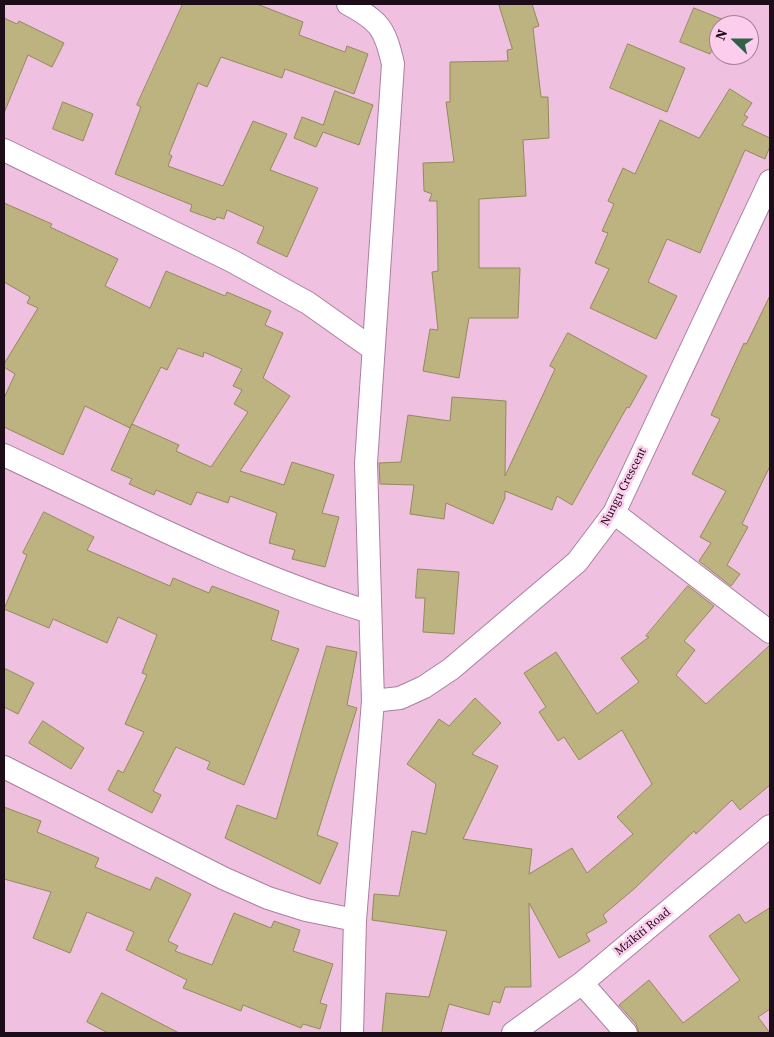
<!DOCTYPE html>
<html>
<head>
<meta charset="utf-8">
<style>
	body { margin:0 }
	#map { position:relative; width:774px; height:1037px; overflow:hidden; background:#f0c0e0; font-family:"Source Serif 4",serif }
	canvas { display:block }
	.frame { position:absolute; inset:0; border:5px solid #1d0d18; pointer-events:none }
	.north { position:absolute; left:709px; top:15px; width:50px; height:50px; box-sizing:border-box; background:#fdcded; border:1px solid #a38098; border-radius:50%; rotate:292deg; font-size:14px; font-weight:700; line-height:20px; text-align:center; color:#1d0d18 }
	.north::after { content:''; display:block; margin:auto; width:18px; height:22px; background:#2e6247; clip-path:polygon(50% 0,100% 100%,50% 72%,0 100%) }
</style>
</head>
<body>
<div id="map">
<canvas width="774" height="1037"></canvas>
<div class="frame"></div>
<div class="north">N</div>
</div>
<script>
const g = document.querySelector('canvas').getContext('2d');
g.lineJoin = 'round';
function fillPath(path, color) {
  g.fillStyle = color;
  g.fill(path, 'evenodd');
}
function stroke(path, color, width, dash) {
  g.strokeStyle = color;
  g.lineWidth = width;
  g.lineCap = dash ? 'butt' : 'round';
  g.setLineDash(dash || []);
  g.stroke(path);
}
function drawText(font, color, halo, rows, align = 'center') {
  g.font = font + ' "Source Serif 4",serif';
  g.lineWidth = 5;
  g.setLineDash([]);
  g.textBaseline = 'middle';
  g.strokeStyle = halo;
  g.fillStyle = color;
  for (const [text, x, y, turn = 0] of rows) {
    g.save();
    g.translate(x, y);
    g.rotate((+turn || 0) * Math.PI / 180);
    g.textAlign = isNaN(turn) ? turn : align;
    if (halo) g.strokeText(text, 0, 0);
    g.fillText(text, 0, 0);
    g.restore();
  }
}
const building = new Path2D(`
	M183,4H257L303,22L299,35L345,52L347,46L368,54L354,94L285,69L282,78L221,57L207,87L198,83L169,154L172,156L168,166L223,186L253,121L287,134L270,170L318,188L287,257L257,243L264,227L227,210L224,219L217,217L215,220L190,211L192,205L115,174L141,107L137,105Z
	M499,4H532L539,26L533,28L541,97H548L549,138L523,140L526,196L479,199V268H520L518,318H469L459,378L423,371L430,329L438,330L432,272L438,271L437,201H429L432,194L424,191L423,163L454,162L446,102H450V62L508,61L507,50L512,49Z
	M694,8L724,20L722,25H719V33L710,54L680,42Z
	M4,18L17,24L19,21L64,43L52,67L28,55L4,113Z
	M628,44L685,68L667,112L610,88Z
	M730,89L752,103L744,115L748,117L742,125L770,138V146L765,159L745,150L700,253L667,239L648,282L677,296L656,339L590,308L609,269L595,263L608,233L602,231L614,204L608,201L623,168L635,174L660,120L699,138Z
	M335,91L373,105L359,145L323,132L316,147L294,138L302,117L323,125Z
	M63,102L93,114L83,141L53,129Z
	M4,203L52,224L50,227L118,259L105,286L150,308L166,271L225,296L227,292L271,311L265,325L283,333L263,378L290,396L240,471L284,485L292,462L334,475L322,513L339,517L325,567L292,559L295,550L269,543L277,513L230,496L228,503L197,492L191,505L156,490L154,495L129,484L132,479L111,470L132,424L179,445L176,451L211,467L248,412L234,404L242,390L233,386L242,369L204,352L203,357L178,348L167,370L161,367L130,428L85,406L63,455L4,427V398L15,374L4,367V364L38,308L27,303L30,297L4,282Z
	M770,296V466L742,524L748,527L727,565L740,574L731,586L699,561L711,543L700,537L726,491L692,474L720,419L711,415L744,343L746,344Z
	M568,333L647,376L629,408L627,407L572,505L557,496L552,510L505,491V498L493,524L446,503L444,519L410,514L414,485L380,484L379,463L401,462L408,415L450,421L452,397L506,401L505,476L555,369L550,366Z
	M44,512L94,537L87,550L170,586L173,578L209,593L212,586L279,611L271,640L299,649L244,785L207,769L210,762L176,747L153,791L161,795L152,813L108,790L118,770L123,773L144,732L125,724L147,675L142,673L157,635L118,617L107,643L53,619L49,628L4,609L27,555L23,553Z
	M418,569L459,572L454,634L423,632L425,598H416Z
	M688,586L714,606L684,641L695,650L676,675L706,704L770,645V785L740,810L732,800L696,834L694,831L634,889L603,915L607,922L586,934L590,941L559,958L529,903L531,987H505L500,1003L493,1001L489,1015L449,1004L441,1033H382L386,993L429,997L447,931L372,920L374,894L399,896L412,831L426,834L436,784L407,764L439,719L449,726L475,698L501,723L472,754L498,766L463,839L532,849L529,874L572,848L587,873L633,834L617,817L652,784L622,730L579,760L564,737L558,741L539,712L546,707L524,673L556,652L597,714L639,682L621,658L649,637L646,636Z
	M327,646L357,652L347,705L357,708L317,835L338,843L320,884L225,838L237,805L276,819Z
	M4,668L34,683L18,714L4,707Z
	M43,721L84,748L71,769L29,743Z
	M4,807L41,821L37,832L99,858L95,867L150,890L156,877L191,894L168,941L178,946L175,951L212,965L234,913L271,928L274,921L300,930L293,951L333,964L320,1003L327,1005L320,1029L303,1024L301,1028L243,1005L241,1011L183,988L187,980L126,950L134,932L87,912L70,953L33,938L51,892L4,879Z
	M770,908V1009L758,1017L770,1033H639L636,1024L619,1005L649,980L683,1023L740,980L709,936L739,914L745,923Z
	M102,993L179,1033H108L87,1022Z`);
const street = new Path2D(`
	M348,4C380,21 385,29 393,64L366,463L373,701L355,920L352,1033
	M4,150L232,261L308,303L373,349
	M4,455C124,511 242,573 370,612
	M614,513L770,632
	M373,701L400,698L424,687L451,669L577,562L614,513L770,181
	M4,767L223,878L268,898L306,910L355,920
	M582,983L626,1033
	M513,1033L582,983L770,826`);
const streetNames = [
	["Nungu Crescent",624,487,-63],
	["Mzikiti Road",643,932,-39]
];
fillPath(building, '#bcb381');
stroke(building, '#928a59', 1);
stroke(street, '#ab7f9d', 24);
stroke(street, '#fff', 22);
drawText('12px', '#1d0d18', '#fdcded', streetNames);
</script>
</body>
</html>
